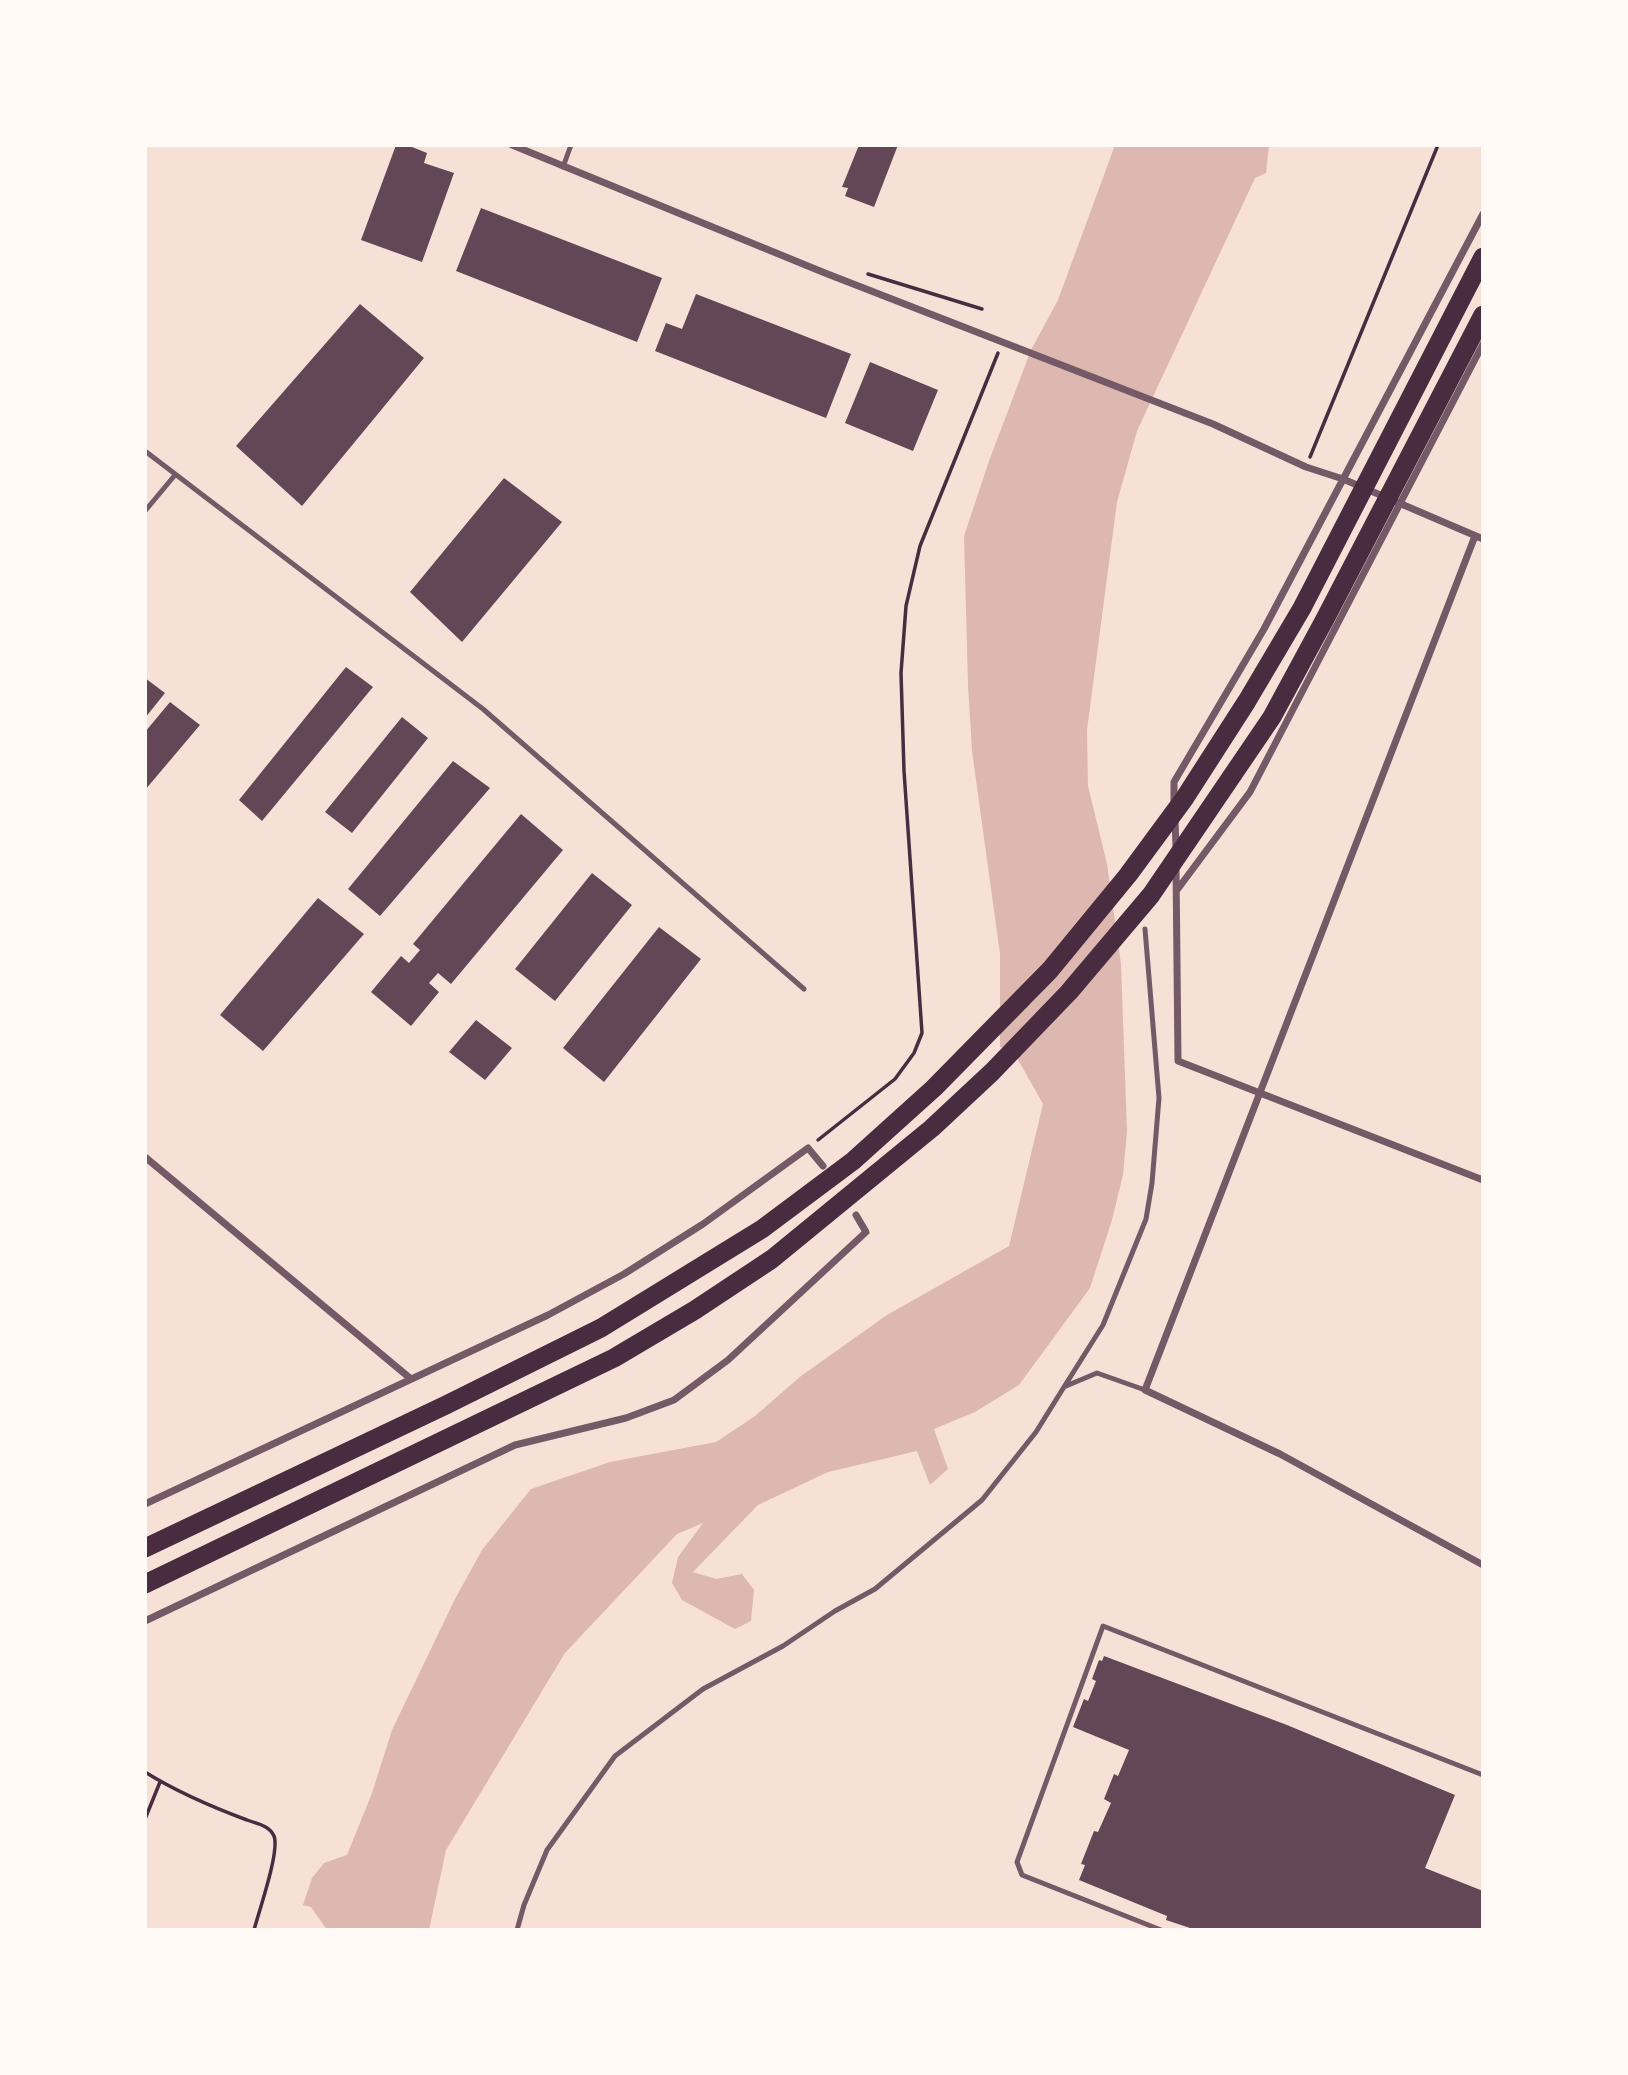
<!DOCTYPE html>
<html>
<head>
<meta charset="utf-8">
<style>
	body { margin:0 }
	#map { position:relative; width:1628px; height:2075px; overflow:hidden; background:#f7e1d7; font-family:Lora,serif }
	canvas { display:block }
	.frame { position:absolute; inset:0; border:147px solid #fffaf5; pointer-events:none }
</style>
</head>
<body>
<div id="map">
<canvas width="1628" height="2075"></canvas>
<div class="frame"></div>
</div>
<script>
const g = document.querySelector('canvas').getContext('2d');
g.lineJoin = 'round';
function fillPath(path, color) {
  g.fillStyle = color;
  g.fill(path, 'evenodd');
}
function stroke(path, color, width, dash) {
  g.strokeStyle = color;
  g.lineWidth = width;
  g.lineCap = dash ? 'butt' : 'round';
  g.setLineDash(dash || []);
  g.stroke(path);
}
const water = new Path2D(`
	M1115,145H1269L1266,173L1255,178L1137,431L1117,502L1087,730L1088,786L1107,864L1121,964L1127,1131L1123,1175L1112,1220L1090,1288L1019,1385L975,1412L934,1429L948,1469L930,1485L917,1451L828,1472L758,1505L693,1572L716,1579L742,1574L754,1590L751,1621L735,1629L682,1600L672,1583L678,1557L703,1523L677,1534L565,1653L446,1850L429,1930H327L311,1907L303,1905L312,1878L324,1863L347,1855L372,1793L392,1730L455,1599L482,1550L531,1489L610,1462L716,1442L755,1416L801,1376L887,1315L1009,1246L1043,1104L1012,1049L1000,1047V954L972,751L968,685L964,536L989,461L1031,350L1058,300Z`);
const building = new Path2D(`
	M396,145H407L427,153L424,163L454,173L422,262L361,240Z
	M859,145H898L874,207L845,196L848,188L842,187Z
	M481,208L662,278L637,342L456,271Z
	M696,294L851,354L826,418L655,351L666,323L682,329Z
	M360,304L424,358L302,506L236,446Z
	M870,362L938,390L913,451L845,423Z
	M504,478L562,522L462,642L410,592Z
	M346,667L373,687L262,821L239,800Z
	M145,678L165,693L145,718Z
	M170,702L200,725L145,790V732Z
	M402,717L428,738L352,833L325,812Z
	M453,761L490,788L380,916L348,889Z
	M521,814L563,850L451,984L438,973L429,983L439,992L411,1026L371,992L401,956L409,963L420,950L413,944Z
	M592,873L632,905L555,1001L515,969Z
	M318,898L364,934L263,1051L220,1015Z
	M659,927L701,959L604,1082L563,1048Z
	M476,1020L512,1048L485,1080L449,1052Z
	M1104,1656L1287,1725L1455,1795L1425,1868L1483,1891V1930H1196L1166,1920L1167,1916L1079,1880L1085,1865L1081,1864L1094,1831L1098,1832L1111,1803L1104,1799L1114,1774L1118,1776L1129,1750L1073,1727L1084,1699L1088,1701L1096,1681L1092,1679L1099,1660L1102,1661Z`);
const path = new Path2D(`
	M868,274L982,309
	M1310,457L1438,145
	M818,1140L895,1079L914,1053L922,1033L904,771L901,673L906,606L920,546L998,353
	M145,1772C177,1792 212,1807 247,1820C257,1824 269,1825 274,1836C280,1851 259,1911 254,1930
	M145,1819L160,1782`);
const service = new Path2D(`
	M563,167L571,145
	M145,451L483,709L804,989
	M145,511L175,475
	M1066,1386L1097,1373L1145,1390
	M517,1930L524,1905L547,1850L615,1756L703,1689L783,1646L835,1611L875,1589L982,1500L1036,1432L1064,1387L1103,1325L1146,1219L1152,1183L1159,1098L1145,929
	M1161,1930L1022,1875L1017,1862L1103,1626L1483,1775`);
const minor = new Path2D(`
	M512,145L825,273L1213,424L1306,467L1343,479L1483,539
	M1475,536L1145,1390L1280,1454L1483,1565
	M1174,803V782L1264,629L1483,214
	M1175,818L1176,849
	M1176,867L1178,1061L1483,1180
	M1177,890L1250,792L1483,344
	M145,1157L411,1379
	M145,1504L548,1315L624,1274L703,1224L808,1148L823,1166
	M145,1621L515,1445L626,1418L674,1400L728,1360L866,1232L856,1215`);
const trunk = new Path2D(`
	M145,1548L446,1405L601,1328L762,1229L853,1161L934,1088L1050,970L1128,875L1184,799L1247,701L1302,608L1483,257
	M145,1584L614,1358L695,1310L772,1259L932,1128L992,1072L1069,992L1151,895L1272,717L1325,619L1483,315`);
fillPath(water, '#dcb8b0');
fillPath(building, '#644757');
stroke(path, '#4a2c40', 3.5);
stroke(service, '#755966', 5);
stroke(minor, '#755966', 7);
stroke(trunk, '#4a2c40', 19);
</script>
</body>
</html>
